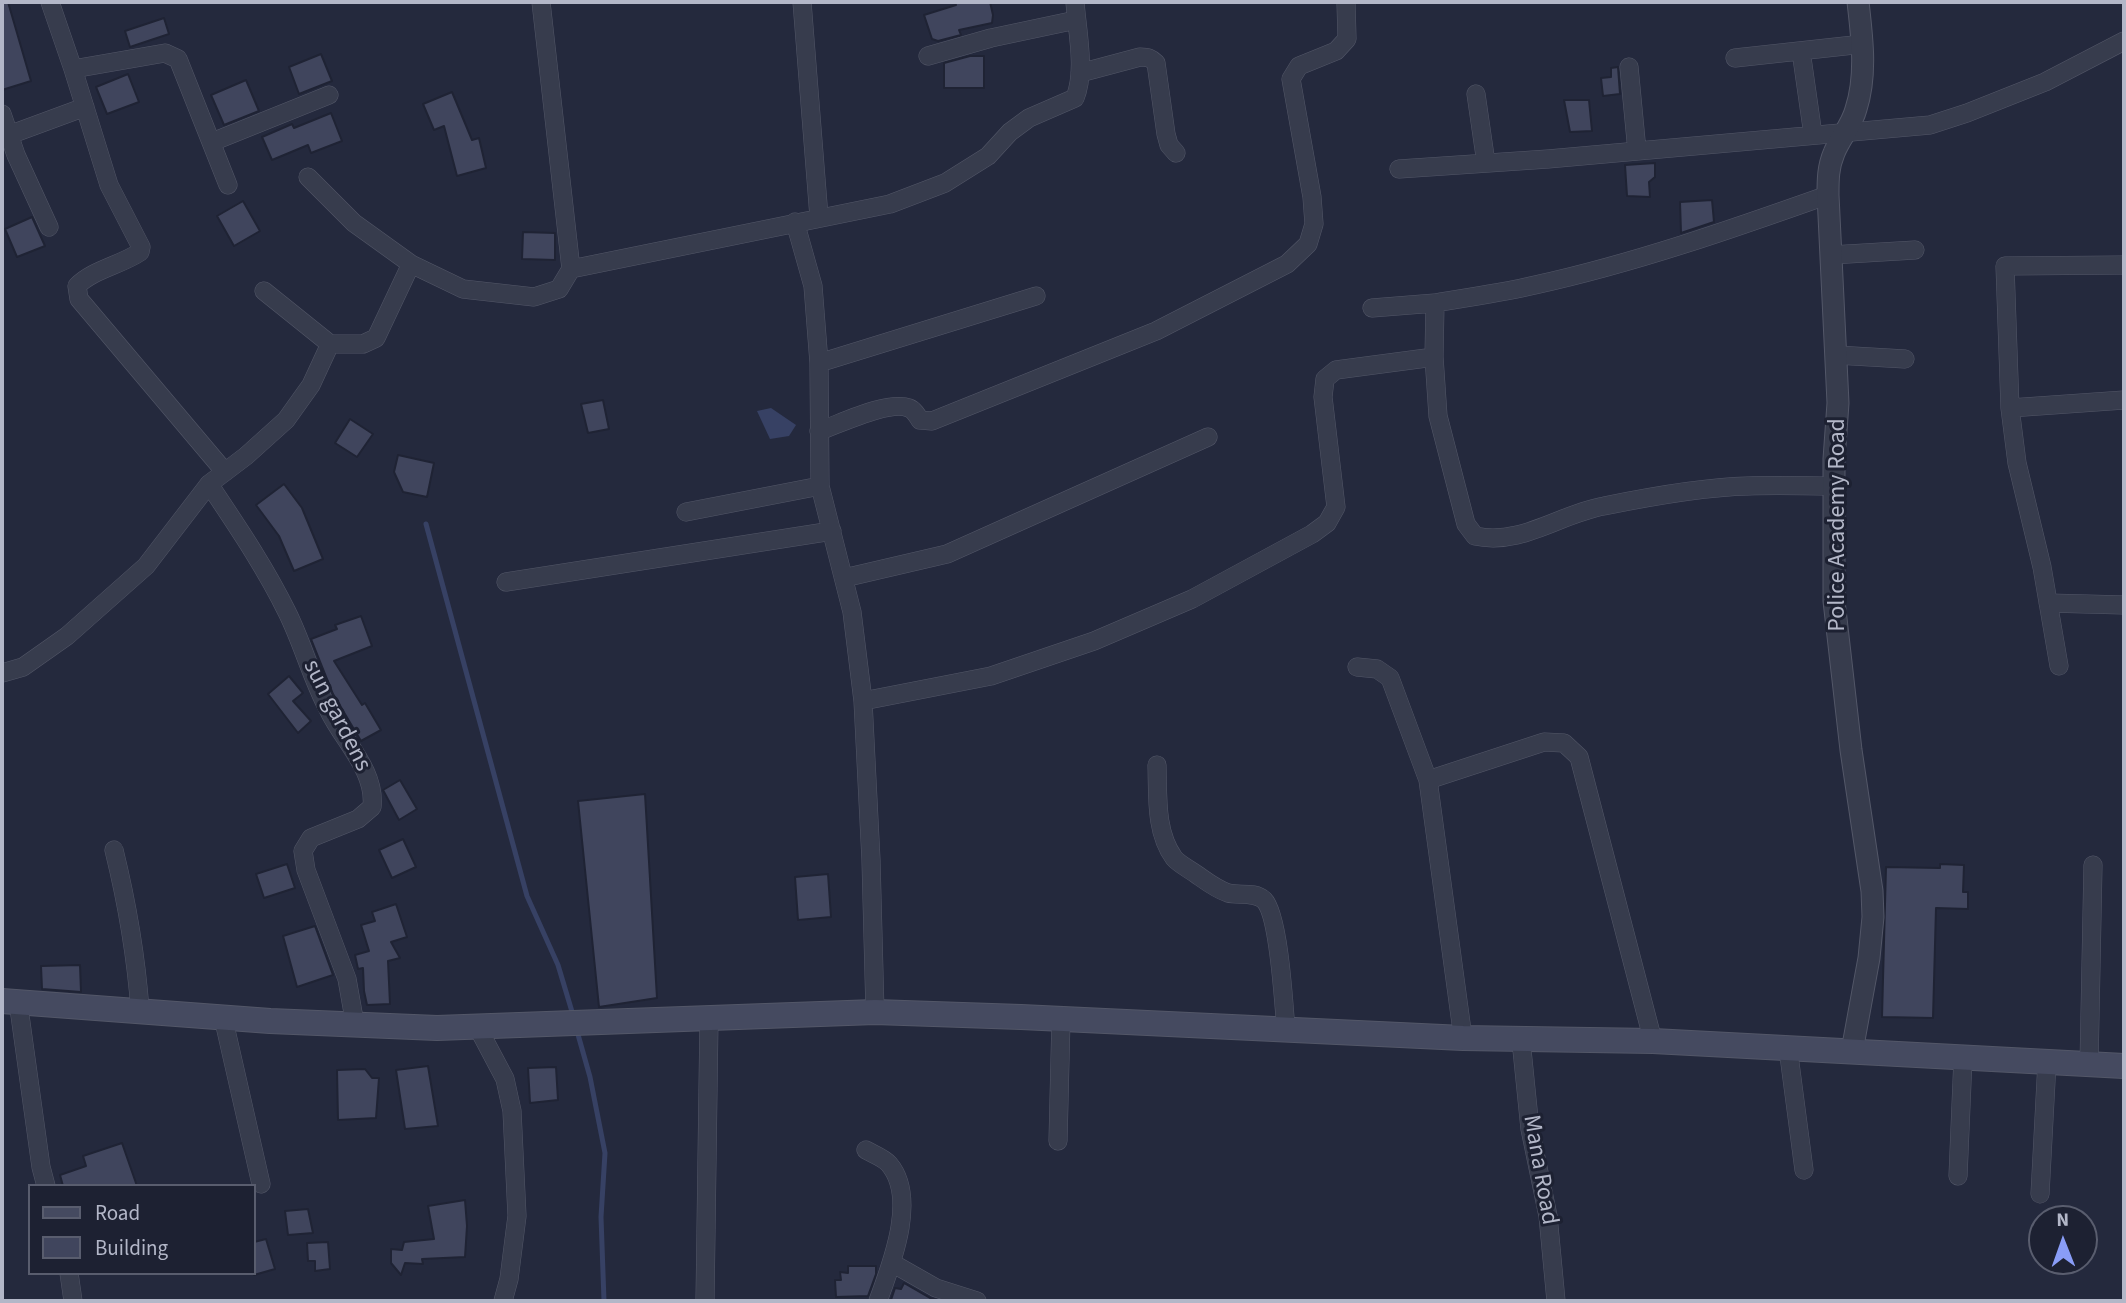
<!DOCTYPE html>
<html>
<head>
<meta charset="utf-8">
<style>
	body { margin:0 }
	#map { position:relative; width:2126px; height:1303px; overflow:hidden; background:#24293d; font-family:"Source Sans 3",sans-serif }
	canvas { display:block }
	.frame { position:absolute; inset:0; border:4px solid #b3b7c8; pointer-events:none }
	.legend { position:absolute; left:28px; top:1184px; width:228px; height:91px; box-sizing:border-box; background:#1d2132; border:2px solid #595d6e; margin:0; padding:9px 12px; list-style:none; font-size:21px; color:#b3b7c8 }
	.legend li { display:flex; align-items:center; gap:14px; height:35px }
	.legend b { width:35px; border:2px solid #595d6e }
	.north { position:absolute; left:2028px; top:1205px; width:70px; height:70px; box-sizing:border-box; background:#1d2132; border:2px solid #595d6e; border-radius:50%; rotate:359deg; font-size:19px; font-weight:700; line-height:28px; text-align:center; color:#b3b7c8 }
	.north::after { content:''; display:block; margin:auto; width:24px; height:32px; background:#899df7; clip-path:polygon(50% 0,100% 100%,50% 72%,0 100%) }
</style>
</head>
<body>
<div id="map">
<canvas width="2126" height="1303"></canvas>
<div class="frame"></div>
<ul class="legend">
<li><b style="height:9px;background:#454a60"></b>Road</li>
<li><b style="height:19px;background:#40455d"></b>Building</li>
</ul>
<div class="north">N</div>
</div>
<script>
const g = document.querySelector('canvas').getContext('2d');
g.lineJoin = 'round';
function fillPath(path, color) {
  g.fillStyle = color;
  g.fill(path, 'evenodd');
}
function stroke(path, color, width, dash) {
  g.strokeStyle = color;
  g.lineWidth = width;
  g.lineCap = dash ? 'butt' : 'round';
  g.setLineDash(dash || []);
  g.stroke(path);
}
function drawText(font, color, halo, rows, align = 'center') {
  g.font = font + ' "Source Sans 3",sans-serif';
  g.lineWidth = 6;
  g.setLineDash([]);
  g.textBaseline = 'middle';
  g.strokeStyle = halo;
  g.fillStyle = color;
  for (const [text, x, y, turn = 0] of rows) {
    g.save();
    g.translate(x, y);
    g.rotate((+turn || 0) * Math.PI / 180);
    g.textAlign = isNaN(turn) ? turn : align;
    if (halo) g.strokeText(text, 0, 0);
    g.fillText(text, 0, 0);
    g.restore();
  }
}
const water = new Path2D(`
	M771,408L796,425L789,436L770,439L757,411Z`);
const stream = new Path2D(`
	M426,524L527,896L558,965L573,1015
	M577,1031L590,1077L605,1153L601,1217L604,1301`);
const building = new Path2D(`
	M2,2H8L31,81L2,90Z
	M955,2H990L993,15L992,23L959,30L961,35L938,41L932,39L924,15L956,5Z
	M164,18L169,34L130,47L125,31Z
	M321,54L332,81L299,94L289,67Z
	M970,56H984V88H944V63Z
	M1618,67L1620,94L1603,96L1601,78L1611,77V68Z
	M128,74L139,102L107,114L96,87Z
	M246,80L259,111L224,125L211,95Z
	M452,92L472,140L479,138L486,168L457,176L444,126L434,130L423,104Z
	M1564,100H1589L1592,131L1570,132Z
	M331,113L342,141L311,153L308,145L272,160L262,137L292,124L294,128Z
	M1655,163V177L1649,182L1650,197L1627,196L1625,165Z
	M1712,200L1714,222L1681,233L1680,202Z
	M243,201L260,231L234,246L217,216Z
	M32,217L45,246L17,257L5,229Z
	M523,232L555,233V260L522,259Z
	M603,400L609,429L588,433L581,404Z
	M350,419L373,434L357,457L335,443Z
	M398,455L434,463L427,497L403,492L394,472Z
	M284,484L302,508L323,559L294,571L279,536L256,505Z
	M361,616L372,646L334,661L362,705L365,703L381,730L361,741L333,694L311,639L337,629L335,625Z
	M289,676L303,693L293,701L311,721L298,733L268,694Z
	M400,780L417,809L399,820L383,790Z
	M645,794L657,998L599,1007L578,801Z
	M403,839L416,867L392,878L379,850Z
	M287,864L295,888L264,898L256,874Z
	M1940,864L1964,865L1963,892H1968V909L1936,908L1933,1018L1882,1017L1886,867L1940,868Z
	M828,874L831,917L798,920L795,877Z
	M396,904L407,937L391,942L400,958L388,961L390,1004L367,1005L364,991L363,968L358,969L355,955L369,951L361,925L375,921L372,912Z
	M315,926L333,975L297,987L283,936Z
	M80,965L81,992L42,989L41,966Z
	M428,1066L438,1126L405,1129L396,1070Z
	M556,1067L558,1100L530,1103L528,1068Z
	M365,1069L372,1078H379L376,1118L338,1120L337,1070Z
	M122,1143L137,1186H63L60,1175L86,1166L83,1156Z
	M465,1200L467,1226L465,1257L422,1259L423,1264L405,1263L401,1275L391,1263V1249L402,1250L404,1242L434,1239L428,1206Z
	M308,1209L313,1233L288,1235L285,1211Z
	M266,1239L275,1269L254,1275V1242Z
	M328,1242L330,1269L315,1271V1261H308L307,1243Z
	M848,1266H876V1274L868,1296L836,1297L835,1280H841L840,1272L848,1273Z
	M904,1283L930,1298L940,1301H892L891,1300L895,1288L901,1289Z`);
const minor = new Path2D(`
	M50,2L73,69L165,53L178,59L228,185
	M541,2L571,269
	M802,2L819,217
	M1801,51L1813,135
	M928,56L991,38L1076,20
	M1735,58L1863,44
	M1629,67L1637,151
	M73,69L109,185L141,247L140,252C121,265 92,270 77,286L79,299L225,472
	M1080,73L1140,57C1148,57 1151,58 1156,63L1166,134L1169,145L1176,153
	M1476,94L1486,163
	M2,114L16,155L49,227
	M9,135L85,107
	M212,142L329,95
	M1399,169L1548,159L1930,125L1967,113L2045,82L2124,41
	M308,177L354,223L411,264L463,289L534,297L559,289L571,269L890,204L945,183L988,156L1010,132L1029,118L1075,98C1086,71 1077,30 1075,2
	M1828,195C1732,229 1635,263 1535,285C1502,293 1468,297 1435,303L1434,357L1438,416L1466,524L1475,536C1522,546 1559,514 1604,506C1648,497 1703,487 1748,486C1777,485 1806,486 1834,486
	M795,222L813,286L819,363L820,486L852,612L863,701L871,860L875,1012
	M1831,255L1915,250
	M1372,308L1435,303
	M330,344H363L376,338L411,264
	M1836,355L1905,359
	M819,363L1036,296
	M2010,408L2124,400
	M819,431C840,424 888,400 909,408C914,410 917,415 920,420L932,421L1156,331L1287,264L1308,244L1314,224L1312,197L1291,79L1299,66L1336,51L1347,39L1346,2
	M209,484C237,526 265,567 287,612C303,644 312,680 329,711C344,742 376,771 372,807L358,819L311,838L303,851L306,870L347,979L355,1024
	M686,512L820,486
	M844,578L947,554L1208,437
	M506,582L832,531
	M2048,603L2124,605
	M2059,666L2042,567L2017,463L2010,408L2005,266L2124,265
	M1357,667L1377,669L1390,678L1428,780L1544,742L1564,743L1579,757L1653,1041
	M2,673L23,667L67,636L146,566L209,484L246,456L286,420L311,385L330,344L264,291
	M863,701L991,676L1094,641L1192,599L1312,534L1327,523L1336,507L1323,397L1325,379L1336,370L1434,357
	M1157,765C1158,796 1155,832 1174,858C1179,864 1189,869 1196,874C1206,881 1216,889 1228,893C1239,896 1254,891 1264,900C1279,915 1284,1006 1286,1031
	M1428,780L1463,1038
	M114,850C127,903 136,955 140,1010
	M18,1001L41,1167L46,1186
	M223,1017L261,1184
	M478,1028L505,1079L512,1111L517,1216L509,1279L503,1301
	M1521,1040L1530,1129L1548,1216L1556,1301
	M1788,1048L1804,1170
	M2089,1065L2093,865
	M1058,1141L1061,1019
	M866,1150C873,1154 884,1158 889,1164C918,1198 891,1265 878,1301
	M1958,1176L1963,1058
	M2040,1194L2047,1062
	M892,1263L936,1288L977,1301
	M69,1273L73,1301
	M705,1301L709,1019`);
const tertiary = new Path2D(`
	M1852,1051L1869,958L1873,917L1872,891L1851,750L1834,601V459L1838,403L1828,195C1828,180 1828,167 1834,153C1840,138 1852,125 1856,109C1867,75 1862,37 1858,2`);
const secondary = new Path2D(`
	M2,1001L270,1021L437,1028L875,1012L1021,1017L1463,1038L1653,1041L2124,1066`);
const streetNames = [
	["Police Academy Road",1839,525,-90],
	["sun gardens",336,716,63],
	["Mana Road",1539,1170,80]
];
fillPath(water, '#374164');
stroke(stream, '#374164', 5);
fillPath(building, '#40455d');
stroke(building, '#1f2334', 2);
stroke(minor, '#535768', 19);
stroke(tertiary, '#535768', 23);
stroke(secondary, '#535768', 26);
stroke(minor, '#373c4d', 18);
stroke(tertiary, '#373c4d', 21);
stroke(secondary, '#454a60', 24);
drawText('24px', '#b3b7c8', '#1d2132', streetNames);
</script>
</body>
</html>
